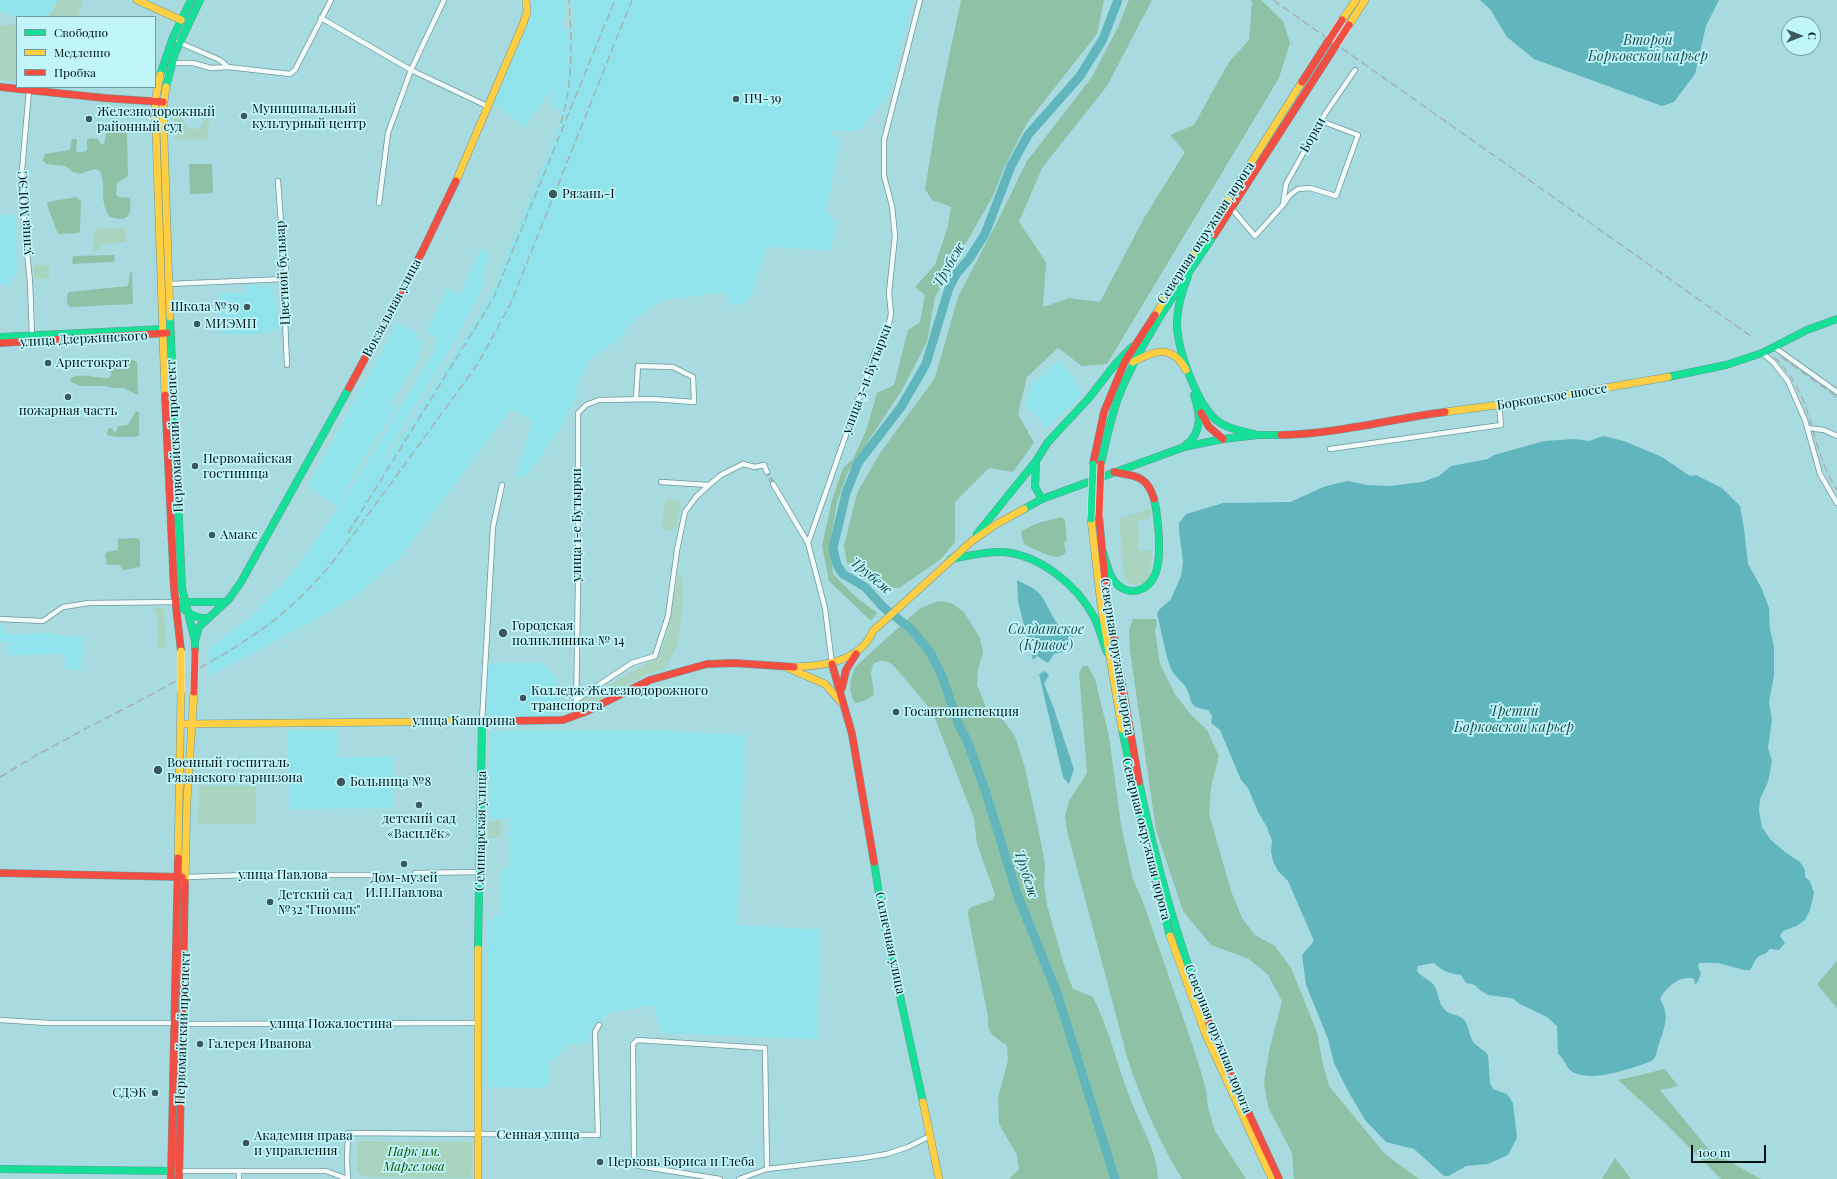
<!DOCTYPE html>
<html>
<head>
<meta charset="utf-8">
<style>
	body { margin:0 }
	#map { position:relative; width:1837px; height:1179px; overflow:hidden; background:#a8dbe0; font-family:"Playfair Display",serif }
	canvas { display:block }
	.legend { position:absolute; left:16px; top:16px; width:140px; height:72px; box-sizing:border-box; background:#c0f6fa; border:1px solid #749b9e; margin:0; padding:5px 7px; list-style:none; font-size:12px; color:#011315 }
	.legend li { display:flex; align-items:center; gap:8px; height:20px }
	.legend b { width:20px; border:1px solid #749b9e }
	.north { position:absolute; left:1781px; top:16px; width:40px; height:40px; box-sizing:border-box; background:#c0f6fa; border:1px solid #749b9e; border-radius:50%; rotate:90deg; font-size:11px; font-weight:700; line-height:16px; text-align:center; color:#011315 }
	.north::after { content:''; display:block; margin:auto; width:14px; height:18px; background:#3b595c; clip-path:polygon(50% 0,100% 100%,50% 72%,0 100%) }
	.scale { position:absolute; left:1691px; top:1145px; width:75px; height:18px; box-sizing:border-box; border:2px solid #011315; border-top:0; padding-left:5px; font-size:12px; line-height:14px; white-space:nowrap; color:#011315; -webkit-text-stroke:3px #c0f6fa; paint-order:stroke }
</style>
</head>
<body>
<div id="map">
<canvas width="1837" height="1179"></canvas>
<ul class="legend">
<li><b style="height:5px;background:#16e098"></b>Свободно</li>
<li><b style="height:5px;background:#ffcf43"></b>Медленно</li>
<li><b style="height:5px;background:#f24e42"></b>Пробка</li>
</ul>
<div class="north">С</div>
<div class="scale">100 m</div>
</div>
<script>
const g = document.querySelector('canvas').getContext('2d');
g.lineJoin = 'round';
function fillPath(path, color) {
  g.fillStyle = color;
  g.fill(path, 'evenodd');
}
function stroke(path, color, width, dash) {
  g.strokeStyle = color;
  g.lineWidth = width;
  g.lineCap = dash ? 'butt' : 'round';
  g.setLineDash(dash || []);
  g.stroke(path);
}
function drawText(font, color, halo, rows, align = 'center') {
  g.font = font + ' "Playfair Display",serif';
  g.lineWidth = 3.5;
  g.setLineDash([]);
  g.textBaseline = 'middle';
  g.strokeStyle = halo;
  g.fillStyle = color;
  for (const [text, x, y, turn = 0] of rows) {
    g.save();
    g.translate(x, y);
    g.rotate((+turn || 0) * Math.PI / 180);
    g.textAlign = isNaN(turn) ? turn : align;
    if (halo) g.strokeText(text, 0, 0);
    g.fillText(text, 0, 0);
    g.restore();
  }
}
const built = new Path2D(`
	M0,0H57L47,17H17L0,11Z
	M532,0H566L563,30L569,29L573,35L574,16L571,0H913L888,96L858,131L829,130L840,141L826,213L832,215V220L838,221L830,250L766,247L752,294L745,304L730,305L726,292L663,300L630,323L620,339L591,358L575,391L578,394L561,428L528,474L515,478L533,421L511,409L401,556L359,593L311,622L209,676L208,649L256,612L294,571L341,504L428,362L439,339L426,333L447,289L460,295L480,249L485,251L490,255L483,273L485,274L482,280L485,281L477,300L448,353L384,457L387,459L472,326L494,287L562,119L559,110L553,109L551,89L525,127L494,103L534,12Z
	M0,214L16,216L17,275L12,277L10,285H0Z
	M249,285H273L279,329L270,330V333L221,335L219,293H246V286Z
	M398,322L418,334L416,338L424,342L417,355L421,356L391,403L397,407L368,452H367L336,508L335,504L308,486Z
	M1059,360L1071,374L1083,395L1046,428L1025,403L1032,384Z
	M0,625L6,626V634L54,633V635L83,637L82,648L84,649V654H82L81,669H65V654L7,655V642H0Z
	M487,663H543L558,679V716H487Z
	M338,730V757H393L394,808L289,809L288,731Z
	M649,730L745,735L737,925L820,930L817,1039L661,1033L653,1005L608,1013L590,1029L589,1043L568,1044L549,1064V1082L544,1088L487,1087L488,921L500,914L501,868H510V819L489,818L491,731Z`);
const green = new Path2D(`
	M58,0H83L77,17H49Z
	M17,23V81L0,80V25L4,26Z
	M177,115H180L187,127L191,130L200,128L207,115H209L208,139L175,140L174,118Z
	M97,228H125L126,241L125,242L100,245L98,251H92L94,234L96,232Z
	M34,265H49V278L34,279Z
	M668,499L679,501L681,505L676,528L674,531L664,530L662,526L665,503Z
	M1151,508L1150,518L1138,521L1139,551L1152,550L1150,574L1146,583L1137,585L1129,583L1124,576L1119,519Z
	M679,572L683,581L682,615L677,645L666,668L641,677L579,711V702L657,658L666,639Z
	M155,607L164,608L166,647L158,648L156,646L158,642L157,614L154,611Z
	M199,786H256V824H198Z
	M489,821H501L500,838H488Z
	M357,1141L472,1142L471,1178L365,1177L357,1172Z`);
const forest = new Path2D(`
	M961,0H1104L1097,34L1027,123L1004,168L993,196L935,297L927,342L902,390L848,472L837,502L830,545L833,574L857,598L877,613L871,621L829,581L822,546L832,500L843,468L853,459L866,431L877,393L894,385L908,330L920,322L925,295L915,287L935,265L948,226L951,207L932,200L925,189L939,104Z
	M1129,0H1152L1107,86L1042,168L1019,222L1046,262L1043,307L1069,298L1100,302L1144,218L1185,152L1170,135L1194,125L1229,62L1249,40L1252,2L1250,0H1261L1283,21L1290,43L1279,78L1107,364L1082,366L1058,348L1027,377L1018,414L1034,443L1013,472L989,468L955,502V542L940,560L899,588L876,586L847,563L844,546L857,493L880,453L935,378L958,297L998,220L1027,161L1092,77L1118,27Z
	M107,130H124L127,133L128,176L117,183L116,195L119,197L130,198C132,215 129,223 110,217C98,201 107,186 100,171L95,169L79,174L73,172L65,166L46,164L43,160L45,154L70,150L72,139H77L76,152H84L87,150V140L91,138L98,139L101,144H104Z
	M189,164H212L213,193L190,194Z
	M76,197L81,201L80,231L78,233L58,234L47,205L48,202Z
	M114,255L115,260L113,262L73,264L72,262L73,256Z
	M132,271L133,304L71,307L67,304V295L69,292L128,286L130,274Z
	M114,360H133L137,362L138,395L123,388H113L106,386H80L70,381L71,378C82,372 97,379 109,378L111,375L110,364Z
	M136,411L139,412V435L136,437H117L107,435L108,429L112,428L114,432H116L118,426L128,425Z
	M1062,517L1065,520L1067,540L1064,543L1066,552C1064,554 1061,557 1058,557C1051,558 1030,547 1024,544L1021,533L1023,530L1038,523Z
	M137,538L140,541V567L123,570L120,565H107L105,554L107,552L118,550V539Z
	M938,601L951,603L964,612L980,638L983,653L978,669L977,685L987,709L1004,721L1015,736L1025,768L1040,837L1045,864L1044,884L1047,905L1065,968L1073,989L1093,997C1109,1029 1117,1064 1130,1098C1139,1124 1158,1151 1158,1179H1009L1019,1169L1017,1155L999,1124L998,1098L1008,1060L1007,1046C994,1035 987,1036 988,1017L968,915V911L971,907L993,900L995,894L977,844L974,818L932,711L893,665C885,660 881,659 873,664L871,673L874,695L864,701L855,703C847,690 850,679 856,666L919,609Z
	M1133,619H1156L1157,624L1155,631L1160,664L1175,694L1191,715L1207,730L1219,756L1211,787L1209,814L1231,891L1242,918L1255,935L1275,946L1291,968L1317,1032L1322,1060L1329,1086L1386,1155L1419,1179H1294L1292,1153L1268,1107L1264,1083L1269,1051L1282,1001L1268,975L1249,959L1211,945L1183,911L1156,830L1130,651L1129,629Z
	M1083,666H1088L1095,679L1109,736L1121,825L1133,879L1143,902L1196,1055L1206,1089L1208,1108L1215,1131L1246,1179H1182C1159,1141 1141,1100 1127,1057L1067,831L1065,816L1069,801L1087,773L1079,673Z
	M1837,961V1008L1817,984Z
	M1665,1069L1678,1086L1660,1090L1709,1150L1761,1179H1721L1662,1120L1618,1080Z
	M1615,1158L1631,1179H1602Z`);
const water = new Path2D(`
	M1480,0H1719L1706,26L1695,74L1674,102L1662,106L1534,59L1507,37L1490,9Z
	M1603,436L1624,441L1662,457L1690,476L1696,475L1722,488L1740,506L1744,528L1748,564L1762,589L1769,608L1770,629L1774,647V675L1769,702L1772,720L1768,748L1772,761L1768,782L1760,799L1759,811L1762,827L1770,839L1785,852L1800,862L1805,870V877L1810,881L1814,893L1810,910L1805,920L1796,926L1783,931L1780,936L1785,943L1779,950L1770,949L1765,954C1755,955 1755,963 1750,970H1744L1718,963H1699L1698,966L1701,974L1697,983L1695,984L1694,979C1681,974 1666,987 1660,999C1670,1016 1665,1026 1659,1044C1656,1051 1658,1055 1652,1061C1632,1068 1591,1084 1571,1071C1566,1067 1564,1058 1558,1054L1557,1026L1547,1017L1520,1004L1512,998L1488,995L1481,991L1475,985L1466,983L1461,975C1450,974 1442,971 1434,963L1418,966L1417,971C1422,978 1432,980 1435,987C1439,994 1438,1003 1445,1010C1450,1015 1457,1014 1462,1018C1470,1024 1468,1036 1474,1043C1478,1047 1484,1050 1488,1055L1490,1083L1493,1089L1507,1094L1513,1103L1517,1138L1508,1155L1488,1164L1466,1166L1449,1176H1444L1414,1149L1386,1142L1365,1120L1348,1091L1334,1063L1328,1039L1306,985L1302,955L1314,941L1288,881L1278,871L1273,861L1271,852L1272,841L1267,827L1258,812L1248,788L1241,780L1220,730L1211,723L1212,716L1208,710C1184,706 1195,701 1185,686C1180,680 1175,676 1171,669C1164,651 1162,632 1157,614L1159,610L1171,599L1181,576L1183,562L1179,530V523L1186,514L1223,503L1290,502L1326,486L1348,481L1367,485L1390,486L1422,482L1439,476L1451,466L1488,459L1494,455L1544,441L1574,439L1589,441Z
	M1017,580C1024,584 1035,588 1039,593C1050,606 1055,631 1073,635V649L1054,654L1048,663L1037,656L1033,660L1018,602Z
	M1045,671L1049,675L1044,684L1053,706L1074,769L1069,784L1063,777L1039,674Z`);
const river = new Path2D(`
	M1115,1179L1058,996L1017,894L986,793L968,743L958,723L942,676L930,652L911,629L883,607L865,587L843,574L837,565L833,548L846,493L858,463L901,407L926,364L949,288L957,273L969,259L985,234L1011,166L1028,135L1080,76L1103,39L1118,0`);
const streetTunnel = new Path2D(`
	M767,472L773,484`);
const street = new Path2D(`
	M321,18L411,70L487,106
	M178,42L220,60L228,67
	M171,63H193L211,68L228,67L290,74L295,70L331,0
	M29,90L22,170L24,222L30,282L32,336
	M278,181L283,251L286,268L285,319L287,365
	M379,203L388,133L392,122L411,70L444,0
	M1283,204L1286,184L1325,114L1355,70
	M1232,209L1255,236L1283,205L1290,195L1298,189L1310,188L1336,196L1358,135L1321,121
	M169,284L285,279
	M1774,347L1837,392
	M1762,353L1773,362L1788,381L1805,420L1820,474L1837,503
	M1807,428L1824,430L1837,436
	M1330,449L1501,425L1499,405
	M661,482L709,485
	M773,484L808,543L825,608L832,664
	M808,543L875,352L886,337L891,314L889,293L895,236L892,206L884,176V140L920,0
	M0,619L43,621L63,607L89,603L177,602
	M576,700L632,663L655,656L668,616L677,550L685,512L696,497L709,485L721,475L743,464L755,467L764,465L767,472
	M576,716L578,582V413L586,405L599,400L653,399L694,402L693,377L673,367L638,366L636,399
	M482,721L493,527L502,485
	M415,873L480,872
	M186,877L248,875H380
	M0,1020L48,1023H175
	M183,1024L478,1023
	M179,1171H326L348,1179
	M239,1171V1179
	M348,1179L347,1162L348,1133L598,1135L595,1032L599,1025
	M720,1179L639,1166L634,1164L633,1044L637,1040L765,1048L767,1169
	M739,1179L767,1169L863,1158L887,1154L908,1147L930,1136`);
const fast = new Path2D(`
	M160,75L173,37L191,0
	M166,87L175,53L200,0
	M1188,276C1182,291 1177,307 1177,323C1177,349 1196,401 1215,419C1225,428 1241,431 1254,434
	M170,317L182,588L195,641V651
	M0,337L163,329L167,330L171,337
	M1668,377L1726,365L1762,353L1807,330L1837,319
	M1186,445C1203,432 1200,413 1194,395
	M1036,462L1035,487L1042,499
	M1101,464C1106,440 1111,416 1120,393C1144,336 1180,286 1214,235
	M1024,509L1042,499L1184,447L1223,439L1258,435H1281
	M977,534L1036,461L1048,442L1089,398L1117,362L1132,347
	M1103,552C1106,561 1108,573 1114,581C1128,598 1149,592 1156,572C1162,555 1158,516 1154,499
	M951,559C968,556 985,551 1003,552C1040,555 1077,585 1094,617C1100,628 1102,641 1107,652
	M177,602H226
	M177,602C186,612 194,619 208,618
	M195,641L199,627L229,599L241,582L349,388
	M1122,729L1148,853L1170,936
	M1139,782C1155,859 1176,936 1204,1009
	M874,862L882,913L923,1102
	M478,949L482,721
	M0,1169L176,1171`);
const slow = new Path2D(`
	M137,0L181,20
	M1342,20L1356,0
	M1349,25L1365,0
	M160,75L155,102L165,395
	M166,87L163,109L170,317
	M456,181L523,24L527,12L526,0
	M1155,315L1302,82
	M1133,362C1155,350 1172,344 1186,370
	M1445,412L1535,400L1668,377
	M1091,519L1101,605L1122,729
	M794,667C823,666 860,662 873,631L972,541L995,525L1024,509
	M788,668L825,684L842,703
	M180,724L506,721
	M178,858L181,692
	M185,882L187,800L194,692
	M1170,936L1205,1033L1272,1179
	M923,1102L939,1179
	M478,1179V949`);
const jam = new Path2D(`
	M1302,82L1329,40
	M0,87L104,98L163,102
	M1214,235L1336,45
	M0,343L167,333
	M349,388L422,252L456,181
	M165,395L174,588L181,651
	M1201,413L1209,427L1223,439
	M1281,435C1337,434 1390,419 1445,412
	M1093,464L1104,412L1125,361L1155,315
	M1114,472C1135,476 1147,475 1154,499
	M1099,517L1106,591L1139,782
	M832,664L852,734L874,862
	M842,688L846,670L856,654
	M506,721L563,720L585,712L650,680L707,664L734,663L794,667
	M0,873L182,877
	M1204,1009L1230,1073L1279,1179
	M171,1179L178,858
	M179,1179L185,882`);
const rail = new Path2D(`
	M1273,0L1755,339
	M561,123C573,83 572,41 569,0
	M1774,357C1816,396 1808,445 1837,490
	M1781,357L1837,397
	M348,533L493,299L615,0
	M0,777C63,738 131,707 196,670C230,651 265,630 294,603C327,574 352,536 378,501C411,456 444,410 477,365L510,305L632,0`);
const fastBridge = new Path2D(`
	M1091,519L1093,464`);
const slowBridge = new Path2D(`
	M181,651V692`);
const jamBridge = new Path2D(`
	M1329,40L1342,20
	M1336,45L1349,25
	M1099,517L1101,464
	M194,692L195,651`);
const markers = [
	[736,99,4,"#3b595c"],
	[244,116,4,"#3b595c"],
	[89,119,4,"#3b595c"],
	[553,194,5,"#3b595c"],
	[247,307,4,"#3b595c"],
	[197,324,4,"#3b595c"],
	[48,363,4,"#3b595c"],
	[68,397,4,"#3b595c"],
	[195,466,4,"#3b595c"],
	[212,535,4,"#3b595c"],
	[503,633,5,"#3b595c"],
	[523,698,4,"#3b595c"],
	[896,712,4,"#3b595c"],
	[158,770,5,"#3b595c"],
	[341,782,5,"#3b595c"],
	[419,805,4,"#3b595c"],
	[404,864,4,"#3b595c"],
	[270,902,4,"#3b595c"],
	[200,1044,4,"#3b595c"],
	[155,1093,4,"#3b595c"],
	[246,1143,4,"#3b595c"],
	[600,1162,4,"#3b595c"]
];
const poiNames = [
	["ПЧ-39",744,99],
	["Муниципальный",252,109],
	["культурный центр",252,124],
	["Железнодорожный",97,112],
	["районный суд",97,127],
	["Рязань-I",562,194],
	["Школа №39",239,307,"right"],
	["МИЭМП",205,324],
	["Аристократ",56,363],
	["пожарная часть",68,411,"center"],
	["Первомайская",203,459],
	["гостиница",203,474],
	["Амакс",220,535],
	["Городская",512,626],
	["поликлиника № 14",512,641],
	["Колледж Железнодорожного",531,691],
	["транспорта",531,706],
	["Госавтоинспекция",904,712],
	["Военный госпиталь",167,763],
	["Рязанского гарнизона",167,778],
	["Больница №8",350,782],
	["детский сад",419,819,"center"],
	["«Василёк»",419,834,"center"],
	["Дом-музей",404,878,"center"],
	["И.П.Павлова",404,893,"center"],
	["Детский сад",278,895],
	["№32 \"Гномик\"",278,910],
	["Галерея Иванова",208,1044],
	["СДЭК",147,1093,"right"],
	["Академия права",254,1136],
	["и управления",254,1151],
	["Церковь Бориса и Глеба",608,1162]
];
const streetNames = [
	["Борки",1313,135,-61],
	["улица МОГЭС",25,213,-93],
	["Северная окружная дорога",1206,233,-57],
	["Цветной бульвар",283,273,-93],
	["Вокзальная улица",392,308,-62],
	["улица Дзержинского",84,339,-3],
	["улица 3-и Бутырки",867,379,-69],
	["Борковское шоссе",1552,397,-9],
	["Первомайский проспект",175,436,-93],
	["улица 1-е Бутырки",577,525,-90],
	["Северная оружная дорога",1117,657,81],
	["улица Каширина",464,721],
	["Семинарская улица",481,831,-89],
	["Северная окружная дорога",1146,839,76],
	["улица Павлова",283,875],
	["Солнечная улица",890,943,78],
	["улица Пожалостина",331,1024],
	["Первомайский проспект",183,1028,-88],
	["Северная оружная дорога",1218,1039,68],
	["Сенная улица",538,1135]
];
const parkNames = [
	["Парк им.",414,1152],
	["Маргелова",414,1167]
];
const waterNames = [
	["Второй",1648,41],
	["Борковской карьер",1648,57],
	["Трубеж",949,265,-60],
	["Трубеж",871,576,40],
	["Солдатское",1046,630],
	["(Кривое)",1046,646],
	["Третий",1514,712],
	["Борковской карьер",1514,728],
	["Трубеж",1026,874,72]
];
fillPath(built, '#90e3ea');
fillPath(green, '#a9d4c0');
fillPath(forest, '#8fc1a6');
fillPath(water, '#61b6bd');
stroke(river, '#61b6bd', 9);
stroke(streetTunnel, '#8fbdc2', 4.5, [4.5, 2]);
stroke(street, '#6c989b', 6);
stroke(fast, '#6c989b', 8);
stroke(slow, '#6c989b', 8);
stroke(jam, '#6c989b', 8);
stroke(street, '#f2fafa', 4.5);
stroke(fast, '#16e098', 7);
stroke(slow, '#ffcf43', 7);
stroke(jam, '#f24e42', 7);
stroke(rail, '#a7b2b3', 1.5, [8, 4]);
stroke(fastBridge, '#d8eff1', 8, []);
stroke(slowBridge, '#d8eff1', 8, []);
stroke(jamBridge, '#d8eff1', 8, []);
stroke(fastBridge, '#16e098', 7);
stroke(slowBridge, '#ffcf43', 7);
stroke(jamBridge, '#f24e42', 7);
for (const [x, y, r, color] of markers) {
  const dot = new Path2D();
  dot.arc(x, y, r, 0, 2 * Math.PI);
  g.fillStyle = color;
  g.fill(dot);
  stroke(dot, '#c0f6fa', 1.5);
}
drawText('13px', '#011315', '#c0f6fa', poiNames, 'left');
drawText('13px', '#011315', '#c0f6fa', streetNames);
drawText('italic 13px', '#095108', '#c0f6fa', parkNames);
drawText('italic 14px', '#1f4b4f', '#c0f6fa', waterNames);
</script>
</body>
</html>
